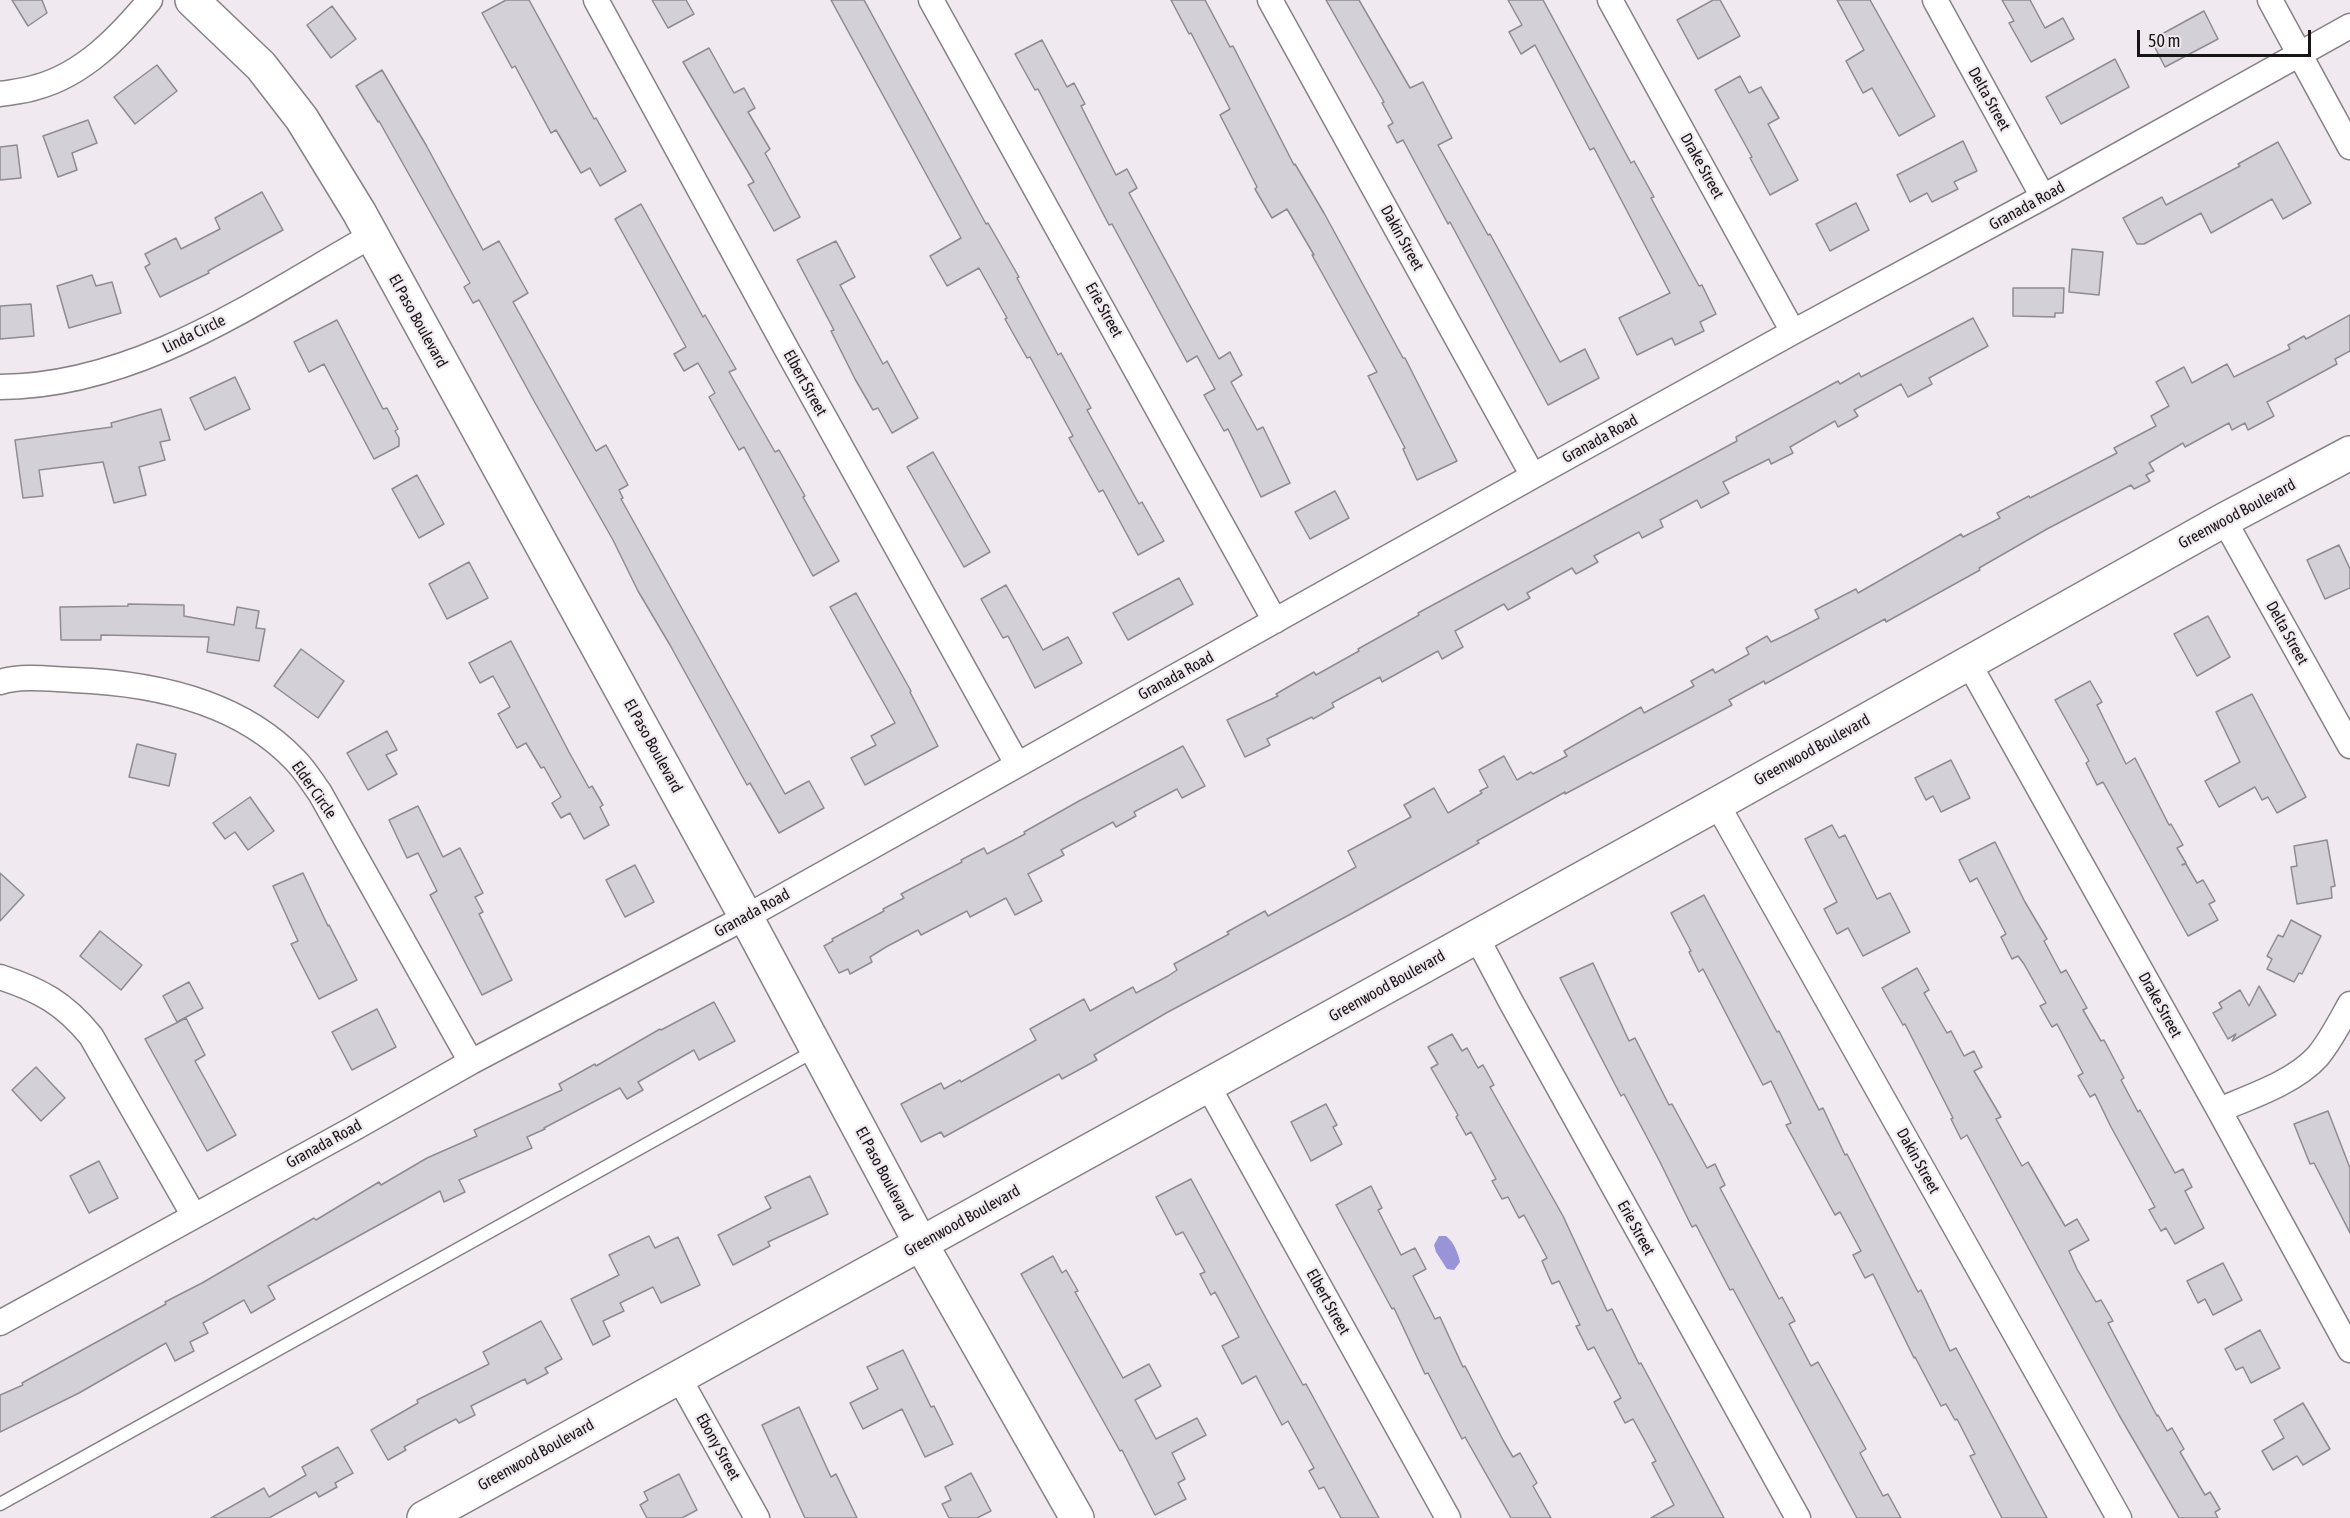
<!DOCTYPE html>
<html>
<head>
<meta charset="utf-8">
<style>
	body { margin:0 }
	#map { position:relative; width:2350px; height:1518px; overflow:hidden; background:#f0e9ef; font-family:"Asap Condensed",sans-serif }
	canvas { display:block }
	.scale { position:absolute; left:2137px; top:30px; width:174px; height:27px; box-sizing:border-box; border:3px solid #181517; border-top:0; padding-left:8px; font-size:18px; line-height:21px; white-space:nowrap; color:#181517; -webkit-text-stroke:4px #f0e9ef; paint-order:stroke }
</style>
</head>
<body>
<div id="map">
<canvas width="2350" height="1518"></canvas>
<div class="scale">50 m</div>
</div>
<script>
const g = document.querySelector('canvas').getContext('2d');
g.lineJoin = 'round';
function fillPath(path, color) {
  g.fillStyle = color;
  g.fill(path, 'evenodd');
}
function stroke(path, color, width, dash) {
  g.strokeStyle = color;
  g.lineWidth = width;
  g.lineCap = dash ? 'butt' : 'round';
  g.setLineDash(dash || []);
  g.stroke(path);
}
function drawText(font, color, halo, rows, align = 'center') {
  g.font = font + ' "Asap Condensed",sans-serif';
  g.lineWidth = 4.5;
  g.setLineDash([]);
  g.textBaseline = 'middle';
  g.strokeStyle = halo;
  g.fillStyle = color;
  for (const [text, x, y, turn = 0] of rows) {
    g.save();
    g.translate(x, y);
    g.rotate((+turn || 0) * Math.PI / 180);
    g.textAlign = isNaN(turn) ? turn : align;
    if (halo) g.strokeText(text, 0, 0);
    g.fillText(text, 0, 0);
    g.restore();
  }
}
const water = new Path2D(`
	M1439,1236H1446C1454,1242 1458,1253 1460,1262L1454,1270L1447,1269L1436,1252L1434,1245Z`);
const building = new Path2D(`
	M12,0H42L47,13L28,26Z
	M506,0H529L594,119L596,118L626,171L600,186L590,168L581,173L556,130L551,133L515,66L512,68L482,13Z
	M652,0H686L694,14L668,28Z
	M831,0H864L986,224L988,223L1019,277L1017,278L1058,355L1061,353L1091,408L1087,410L1139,504L1142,502L1164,541L1138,555L1103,490L1099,492L1069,438L1073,436L1030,357L1027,358L1005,319L1007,318L979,268L947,286L930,256L961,238Z
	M1171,0H1205L1230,47L1233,46L1294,165L1295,164L1324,213L1403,358H1405L1457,461L1417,480L1403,449L1405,448L1368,376L1377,372L1312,255H1314L1287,209L1272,218L1255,189L1257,187L1220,115L1230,109L1191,33L1189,34Z
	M1326,0H1359L1410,88L1423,82L1452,138L1438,145L1488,235L1490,234L1560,362L1585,349L1599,378L1548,405L1450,222L1448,224L1403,140L1397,143L1388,126L1393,123L1382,103L1384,102Z
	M1508,0H1543L1631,163L1634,161L1654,197L1651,198L1699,286L1702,285L1716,314L1700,322L1704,331L1675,345L1672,338L1637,355L1619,318L1670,293L1594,148L1590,150L1535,45L1521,54L1509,32L1522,25Z
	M1713,0H1720L1740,36L1698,59L1677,20Z
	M1837,0H1870L1935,116L1899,136L1872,88L1863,93L1846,61L1864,50Z
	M2002,0H2030L2045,28L2063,18L2074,39L2031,62L2009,23L2014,21Z
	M332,6L356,39L331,58L307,25Z
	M2204,11L2218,39L2165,67L2151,40Z
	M1042,40L1067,87L1074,83L1085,104L1081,106L1116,175L1127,169L1137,188L1129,193L1219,359L1230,352L1242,375L1231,382L1257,430L1263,427L1290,483L1261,497L1228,429L1224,431L1204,395L1215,389L1197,356L1187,362L1112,224L1109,225L1038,89L1035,90L1015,54Z
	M709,48L734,93L744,88L755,108L748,112L770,149L765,153L800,217L774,231L748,185L754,182L683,62Z
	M2115,59L2129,87L2061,124L2046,97Z
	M157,65L177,91L135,124L114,97Z
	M382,70L426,145L483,250L499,241L528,293L513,302L596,451L606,445L628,485L619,490L623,498L621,499L785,794L809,781L824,808L779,833L750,783L747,785L670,645L638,591L613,540L534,401L479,300L473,303L464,287L470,283L379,121L378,122L356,86Z
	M1740,76L1749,93L1761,87L1779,118L1768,124L1798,180L1770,195L1750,158L1752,157L1715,90Z
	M88,120L97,143L72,153L77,170L58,177L43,136Z
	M1963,141L1977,171L1954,182L1958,189L1932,202L1927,193L1910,202L1897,175Z
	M2278,142L2311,203L2283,219L2272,199L2211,233L2201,213L2144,244H2137L2123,218L2162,197L2166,205L2240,166L2238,164Z
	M17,145L21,178L0,180V147Z
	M262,192L283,230L208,271L209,273L160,297L145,267L150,264L145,254L176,238L181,249L220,229L215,218Z
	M1856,203L1869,230L1830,251L1816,224Z
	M641,204L703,317L705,315L736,369L729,372L775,452L779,450L805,496L803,497L839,561L813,576L744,447L739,450L709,397L715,393L698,363L684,371L674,354L686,347L615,219Z
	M836,241L855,277L840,285L883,364L887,361L918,418L892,433L878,408L873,410L855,379L831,331L834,330L797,260Z
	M2072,249L2103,252L2099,295L2069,292Z
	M92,275L96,286L112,282L121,313L69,328L57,286Z
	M2013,288H2064L2063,313H2055V317L2013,316Z
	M31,304L34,336L0,339V306Z
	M2350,315V351L2335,359L2337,364L2267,402L2274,416L2248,430L2245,423L2232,430L2229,423L2185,447L2183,443L2149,463L2154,471L2146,475L2150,481L2134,489L2131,485L2047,529L1979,568L1980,570L1886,622L1885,619L1765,684L1764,681L1729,700L1732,705L1565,794V792L1477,841L1479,843L1349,915L1168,1012L1094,1055L1097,1060L1062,1079L1059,1074L944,1137L941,1132L921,1142L901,1104L941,1083L944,1089L960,1080L961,1082L1036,1040L1030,1029L1084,999L1090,1011L1133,987L1136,993L1168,976L1177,970L1174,964L1229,934L1227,932L1265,911L1268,916L1356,867L1348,851L1411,817L1404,805L1434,788L1448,813L1482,793L1480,791L1488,787L1479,770L1504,756L1517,780L1531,772L1533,774L1567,756L1564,751L1641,707L1644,713L1694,686L1691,681L1713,669L1715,673L1749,654L1746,648L1767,636L1771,642L1788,634L1819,618L1815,610L1856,589L1858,593L1961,534L1963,537L2000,518L1997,513L2029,496L2030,498L2117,453L2114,448L2156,426L2151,416L2169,406L2156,382L2184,367L2192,383L2227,364L2234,377L2290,349L2288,345L2304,336L2306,339Z
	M1973,318L1988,346L1929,378L1932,384L1908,397L1901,384L1854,410L1858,416L1838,427L1835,421L1790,447L1793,453L1771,464L1769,459L1723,482L1729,493L1701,508L1697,500L1660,520L1663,527L1642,538L1639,532L1594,556L1598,562L1576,574L1572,568L1527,593L1530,598L1508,610L1504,604L1455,631L1463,647L1442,659L1438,651L1382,682L1380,677L1332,703L1334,707L1313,719L1312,717L1267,739L1270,745L1245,757L1227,720L1278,696L1276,694L1314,672L1316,675L1359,651L1358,649L1419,615L1418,613L1737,441L1736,437L1838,381L1840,384L1859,373L1861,377Z
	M337,320L383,409L387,408L398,429L395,431L399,438V446L374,459L324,364L309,372L294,342Z
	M235,377L250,409L205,430L190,398Z
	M161,409L170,440L160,442L165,460L139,467L146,495L114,503L103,462L39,470L43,496L23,498L15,440L112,427L111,423Z
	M933,452L990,552L964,567L907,467Z
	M417,475L444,524L419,538L392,489Z
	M1335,491L1349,518L1310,539L1295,512Z
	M2339,545L2350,569V588L2325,599L2307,560Z
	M469,562L488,598L447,619L429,584Z
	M1179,578L1193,604L1128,640L1113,613Z
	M1006,585L1043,650L1068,637L1082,663L1035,688L1008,636L1003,638L981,599Z
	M856,593L911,691L910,692L938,746L865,785L851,758L876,745L871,736L895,723L830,607Z
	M128,604L184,605V616L234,625L237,607L259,611L256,628L265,629L259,661L207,652L209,637L101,635V640H61L60,607L128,606Z
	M2208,616L2230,657L2197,676L2174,634Z
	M511,641L569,752L589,788L592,786L603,805L600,807L609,825L584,839L570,813L561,818L552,803L561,797L544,767L541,768L526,743L517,748L498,714L510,707L493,676L480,683L469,663Z
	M301,649L344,681L318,718L274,686Z
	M2090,681L2102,702L2097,705L2126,764L2135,758L2169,825L2171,824L2183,845L2177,848L2186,863L2182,865L2186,864L2197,883L2203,880L2215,901L2209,904L2218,920L2188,936L2103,782L2097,785L2086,763L2089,761L2055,700Z
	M2252,694L2306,797L2277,813L2268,797L2262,800L2255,787L2219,807L2205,781L2240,762L2216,712Z
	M387,731L397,750L386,755L397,774L368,790L347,753Z
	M137,744L176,754L169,786L129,777Z
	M1183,746L1205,786L1182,798L1177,789L1134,812L1136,816L1116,827L1113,822L1061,850L1064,855L1028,874L1042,901L1015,915L1006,898L970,917L967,911L921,935L918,930L886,947L870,957L872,962L850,974L848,969L839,973L824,946L833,941L832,939L884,911L883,909L904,898L901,894L962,862L961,860L984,848L987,854L1025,834L1024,832L1079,801Z
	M1951,760L1970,798L1941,812L1933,796L1926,800L1915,778Z
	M250,797L274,831L248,850L235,832L225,839L213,823Z
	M418,806L443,857L460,848L483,893L475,897L483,912L479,914L512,980L482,995L430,895L437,891L418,853L407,858L389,820Z
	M1832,825L1839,838L1845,835L1877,899L1890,893L1910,932L1863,956L1848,928L1837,934L1824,909L1837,902L1805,839Z
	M2327,840L2335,886L2331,887L2332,898L2297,904L2291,867L2297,866L2294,846Z
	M1995,842L2025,902L2047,939L2044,941L2061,973L2066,970L2087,1008L2083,1010L2101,1041L2104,1040L2124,1078L2121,1080L2138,1112L2140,1110L2175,1173L2183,1169L2192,1187L2185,1191L2204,1228L2175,1244L2166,1228L2161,1231L2149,1210L2155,1207L2111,1127L2095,1094L2090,1097L2078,1076L2083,1073L2057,1024L2052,1027L2040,1006L2046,1003L2024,964L2018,956L2012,959L2001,937L2006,934L1977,878L1970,882L1959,860Z
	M635,865L654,902L625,917L606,880Z
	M0,873L24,895L0,921Z
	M303,873L328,926L329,925L357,980L319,999L291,944L298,941L273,886Z
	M1704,895L1777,1032L1779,1031L1819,1110L1823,1108L1845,1155L1847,1154L1918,1292L1921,1290L1950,1351L1956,1348L2047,1518H2002L1970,1456L1975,1454L1957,1419L1955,1420L1946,1404L1941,1406L1915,1357L1914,1358L1873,1274L1865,1278L1853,1255L1861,1251L1840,1212L1835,1215L1786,1125L1791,1123L1771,1081L1763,1085L1703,969L1699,972L1689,952L1691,951L1671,913Z
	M2291,920L2321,936L2302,974L2299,973L2294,982L2267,969L2272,959L2267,956L2278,935L2283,937Z
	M100,931L142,965L121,990L80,956Z
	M1593,963L1629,1041L1635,1038L1669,1105L1672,1104L1707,1168L1715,1164L1725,1185L1720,1188L1779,1299L1782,1297L1795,1321L1789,1324L1811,1366L1818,1362L1866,1449L1860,1453L1883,1496L1888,1494L1901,1518H1857L1733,1289L1730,1290L1696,1225L1692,1227L1659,1160L1624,1094L1621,1096L1560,978Z
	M1917,968L1929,990L1924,993L1947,1033L1951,1031L1964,1056L1974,1051L1982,1067L1974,1071L2001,1117L1996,1119L2022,1166L2028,1162L2065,1226L2077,1219L2089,1240L2069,1251L2077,1269L2096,1302L2101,1300L2113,1321L2108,1323L2157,1416L2158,1415L2167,1431L2172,1428L2184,1449L2180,1452L2205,1495L2210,1492L2220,1509L2215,1512L2218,1518H2179L2119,1415L1967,1135L1961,1139L1951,1119L1953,1118L1905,1024L1903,1025L1882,988Z
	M189,982L203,1008L177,1022L163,996Z
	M2259,986L2276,1015L2232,1041L2236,1034L2228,1039L2213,1013L2222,1008L2219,1003L2240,990L2249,1006Z
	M714,1002L735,1041L699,1060L694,1050L638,1082L643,1090L627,1099L620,1088L544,1128L545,1129L527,1137L532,1148L459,1180L465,1192L444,1202L440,1191L268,1286L275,1299L251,1313L244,1300L203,1323L208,1333L190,1342L194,1351L175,1361L166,1343L79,1393L0,1432V1395L23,1385L22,1383L166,1304L165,1302L202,1283L314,1218L316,1220L379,1182L381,1185L427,1158L477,1136L474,1130L562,1090L559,1084L595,1064L596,1066L660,1029L661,1030Z
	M377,1009L396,1047L352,1070L332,1032Z
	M186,1018L205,1055L195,1061L236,1135L207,1151L145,1039Z
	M1452,1034L1462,1051L1467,1048L1478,1068L1483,1065L1494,1085L1490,1087L1563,1216L1607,1311L1612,1309L1639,1364L1641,1363L1724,1518H1651L1674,1505L1652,1463L1656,1461L1633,1419L1625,1423L1614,1402L1621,1398L1594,1347L1588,1350L1576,1326L1580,1325L1559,1281L1552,1284L1542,1261L1547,1258L1524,1215L1519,1218L1508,1197L1502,1199L1492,1181L1496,1179L1471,1132L1466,1135L1456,1117L1458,1115L1431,1068L1438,1064L1428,1047Z
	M36,1067L65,1098L41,1121L12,1090Z
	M1326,1104L1337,1125L1333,1127L1342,1144L1311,1161L1291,1122Z
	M2328,1111L2350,1168V1233L2314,1163L2310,1164L2294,1124Z
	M99,1161L118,1198L89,1213L70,1176Z
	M810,1176L828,1214L768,1242L770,1246L733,1265L718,1235L771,1208L765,1197Z
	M1191,1179L1268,1322L1303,1385L1306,1384L1379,1518H1341L1324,1487L1319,1489L1309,1471L1314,1468L1288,1421L1282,1425L1256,1376L1242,1384L1222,1346L1239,1337L1215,1292L1211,1295L1200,1274L1205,1272L1183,1232L1176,1235L1156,1197Z
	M1371,1186L1382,1208L1378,1210L1401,1255L1415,1248L1426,1269L1413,1276L1435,1319L1440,1317L1463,1367L1465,1366L1503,1440L1513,1457L1520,1453L1537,1483L1533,1486L1551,1518H1511L1465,1437L1462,1439L1428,1373L1425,1374L1394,1308L1392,1309L1336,1205Z
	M649,1236L655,1248L678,1237L700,1285L661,1303L653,1287L620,1303L624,1311L603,1321L610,1336L593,1345L571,1299L619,1275L609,1255Z
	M1053,1256L1062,1273L1066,1270L1078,1291L1075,1292L1123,1378L1149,1364L1161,1386L1135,1400L1156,1439L1197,1418L1206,1435L1172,1453L1185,1479L1178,1483L1186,1499L1155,1515L1122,1450L1120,1451L1021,1274Z
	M2223,1263L2242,1300L2213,1315L2205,1299L2198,1303L2187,1281Z
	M541,1321L562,1359L545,1368L548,1373L527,1384L525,1379L471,1406L475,1415L459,1423L456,1419L433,1431L404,1447L406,1450L388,1460L371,1430L418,1403L417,1400L489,1364L483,1352Z
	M2260,1330L2280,1368L2251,1383L2243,1367L2236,1370L2225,1349Z
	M903,1350L931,1407L934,1406L953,1444L925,1457L902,1409L863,1429L850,1403L878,1389L867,1367Z
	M2303,1403L2330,1449L2303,1465L2297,1456L2273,1470L2262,1451L2284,1438L2274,1420Z
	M799,1407L831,1477L836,1474L857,1518H805L762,1425Z
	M338,1447L353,1473L335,1483L337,1487L319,1497L316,1492L269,1518H211L264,1488L269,1497L306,1475L302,1467Z
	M971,1473L991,1511L977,1518H949L942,1504L951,1500L945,1487Z
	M679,1474L697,1510L682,1518H647L640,1505L648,1500L644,1492Z`);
const lane = new Path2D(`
	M0,1504L816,1050`);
const street = new Path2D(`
	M596,0L787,350L1017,764
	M931,0L1275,621
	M1270,0L1533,476
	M1610,0L1793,332
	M1935,0L2043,197
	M2270,0L2350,147
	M0,94C12,92 25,91 37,87C84,74 119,37 150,0
	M0,387C138,386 256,301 371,236
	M2224,520L2350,746
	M1968,662L2219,1110L2350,1350
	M0,682C23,675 49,679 73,680C152,683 239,701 295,760C305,770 312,782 320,793L471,1062
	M1717,804L2119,1518
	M1476,936L1511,1002L1798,1518
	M0,977C40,990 64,1003 91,1036L194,1216
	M1208,1086L1448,1518
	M2219,1110C2250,1097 2295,1082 2318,1056C2331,1040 2340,1022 2350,1004
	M0,1323L351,1130L471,1062L746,917L1533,476L1793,332L2043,197L2350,26
	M678,1376L757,1518`);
const secondary = new Path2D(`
	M192,0L261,66L302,119L359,212L746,917L921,1244L1077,1518
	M424,1518L1717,804L2224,520L2350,453`);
const streetNames = [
	["Delta Street",1989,99,61],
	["Drake Street",1702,166,61],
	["Granada Road",2027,206,-29],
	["Dakin Street",1402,238,61],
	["Erie Street",1104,310,61],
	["El Paso Boulevard",418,321,61],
	["Linda Circle",194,334,-26],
	["Elbert Street",805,383,61],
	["Granada Road",1600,439,-29],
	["Greenwood Boulevard",2237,514,-28],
	["Delta Street",2287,633,61],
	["Granada Road",1176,676,-29],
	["El Paso Boulevard",653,746,61],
	["Greenwood Boulevard",1812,750,-29],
	["Elder Circle",314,790,55],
	["Granada Road",752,913,-29],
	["Greenwood Boulevard",1387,986,-29],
	["Drake Street",2160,1005,61],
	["Granada Road",324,1144,-29],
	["Dakin Street",1918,1161,61],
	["El Paso Boulevard",884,1174,62],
	["Greenwood Boulevard",962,1221,-29],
	["Erie Street",1636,1228,61],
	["Elbert Street",1328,1302,61],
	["Ebony Street",718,1447,61],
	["Greenwood Boulevard",536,1455,-29]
];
fillPath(water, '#9994d7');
fillPath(building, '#d4d0d7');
stroke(building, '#8e8b92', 1.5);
stroke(lane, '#888187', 15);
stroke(street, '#888187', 27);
stroke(secondary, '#888187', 36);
stroke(lane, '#fff', 12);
stroke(street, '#fff', 24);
stroke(secondary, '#fff', 33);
drawText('16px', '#181517', '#f0e9ef', streetNames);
</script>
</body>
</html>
